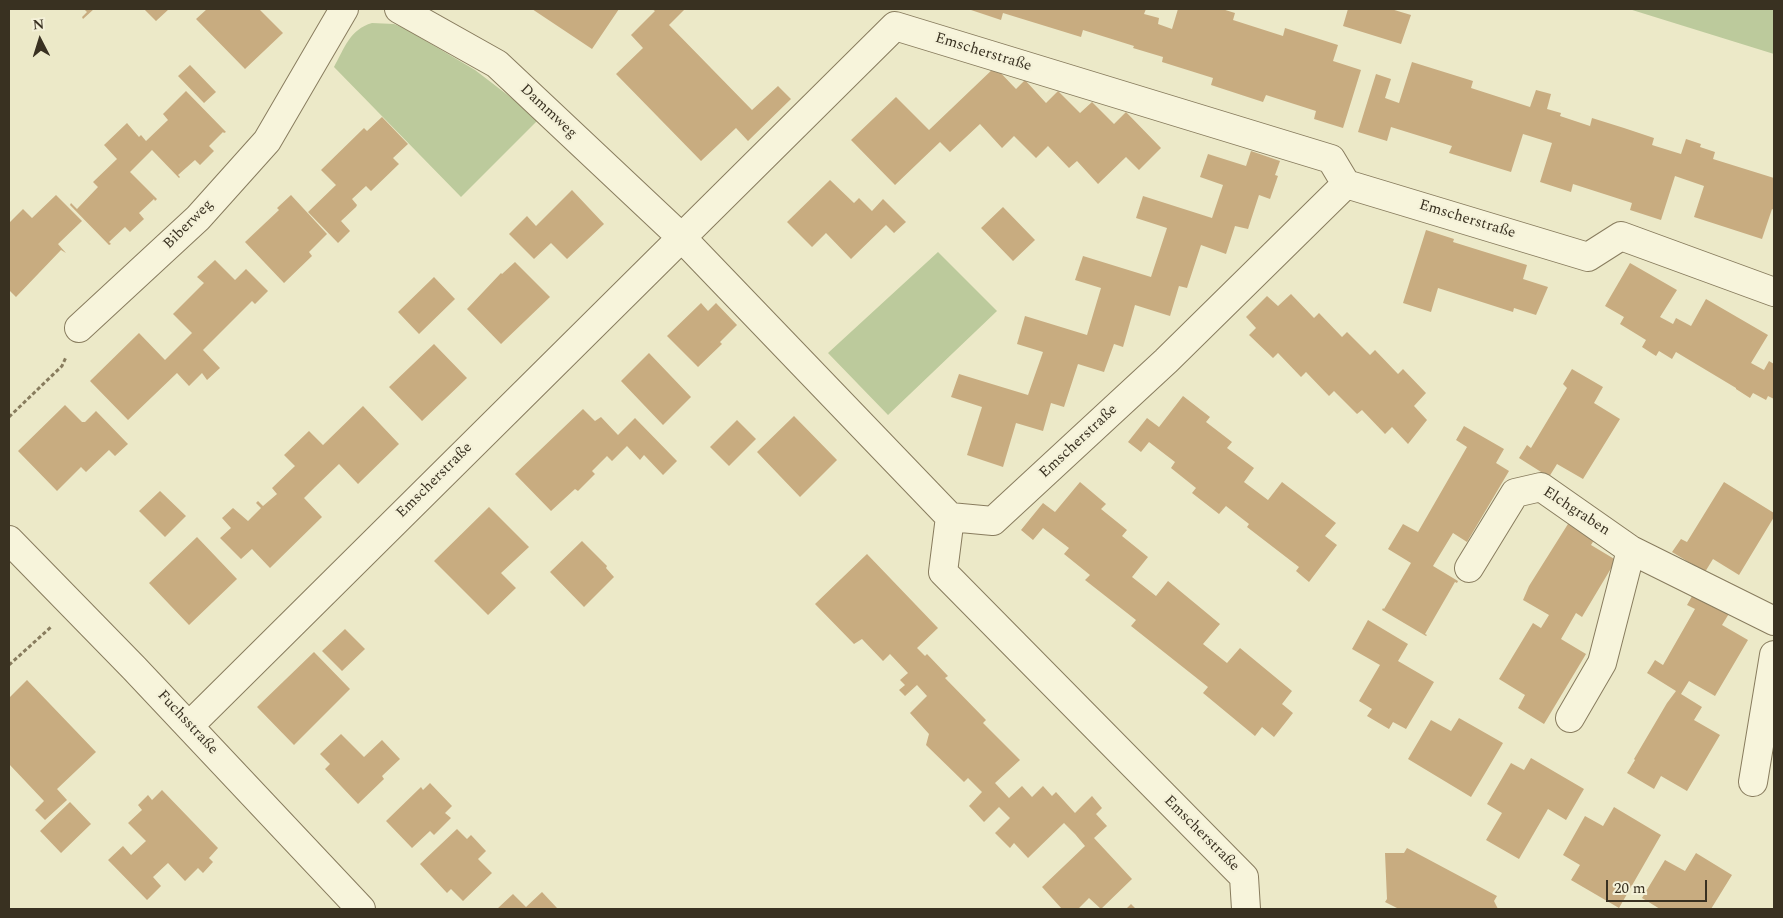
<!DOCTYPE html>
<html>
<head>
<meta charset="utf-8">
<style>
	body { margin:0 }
	#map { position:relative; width:1783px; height:918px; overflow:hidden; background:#ece9c8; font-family:Spectral,serif }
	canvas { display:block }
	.frame { position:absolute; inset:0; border:10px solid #393121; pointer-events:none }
	.north { position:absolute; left:15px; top:15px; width:50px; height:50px; -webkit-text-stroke:4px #f4f1d8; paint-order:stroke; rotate:355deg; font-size:14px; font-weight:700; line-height:20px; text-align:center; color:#393121 }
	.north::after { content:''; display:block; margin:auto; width:18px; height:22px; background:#393121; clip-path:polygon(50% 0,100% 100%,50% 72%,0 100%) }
	.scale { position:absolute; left:1606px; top:880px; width:101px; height:22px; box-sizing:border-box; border:2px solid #393121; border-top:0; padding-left:6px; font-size:15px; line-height:18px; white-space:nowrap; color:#393121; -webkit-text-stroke:4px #f4f1d8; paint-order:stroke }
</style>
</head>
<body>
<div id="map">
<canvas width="1783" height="918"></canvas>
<div class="frame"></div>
<div class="north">N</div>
<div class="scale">20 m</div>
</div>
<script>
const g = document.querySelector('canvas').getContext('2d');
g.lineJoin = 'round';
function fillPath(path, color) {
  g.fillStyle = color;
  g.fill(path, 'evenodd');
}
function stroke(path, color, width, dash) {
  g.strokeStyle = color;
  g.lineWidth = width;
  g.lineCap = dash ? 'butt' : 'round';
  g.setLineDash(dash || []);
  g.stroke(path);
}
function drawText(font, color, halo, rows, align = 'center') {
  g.font = font + ' Spectral,serif';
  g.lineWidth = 4.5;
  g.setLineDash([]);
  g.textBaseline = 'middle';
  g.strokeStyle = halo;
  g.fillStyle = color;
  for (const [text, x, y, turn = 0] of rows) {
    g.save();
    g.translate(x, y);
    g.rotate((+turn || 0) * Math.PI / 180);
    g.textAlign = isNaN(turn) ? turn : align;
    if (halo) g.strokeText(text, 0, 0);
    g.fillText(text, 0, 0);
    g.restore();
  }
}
const green = new Path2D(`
	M1629,9H1774V54Z
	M372,23L394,24L404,28L475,70L539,119L461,197L334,67C344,49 350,29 372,23Z
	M938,252L997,311L888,415L828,353Z`);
const building = new Path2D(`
	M84,9H94L83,19L82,17L87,12Z
	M144,9H169L156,21Z
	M207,9H259L283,33L245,69L196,19Z
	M532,9H619L592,49Z
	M652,9H685L669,25L752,110L778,86L791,99L748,141L736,128L701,161L616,74L643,48L631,35L655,11Z
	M968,9H1146L1144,14L1159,18L1158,24L1172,29L1178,9H1222L1235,13L1233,20L1283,36L1285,28L1338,45L1333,61L1361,70L1343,128L1314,119L1316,111L1266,95L1263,102L1211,85L1213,78L1162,62L1163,57L1133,48L1134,46L1083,30L1081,37L1003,13L1001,20Z
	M1348,9H1391L1411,15L1401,44L1343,26Z
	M1412,62L1473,81L1471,88L1530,107L1536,90L1551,94L1547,109L1561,113L1560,116L1590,126L1592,118L1624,128L1654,138L1652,145L1681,154L1686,139L1701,144L1700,147L1715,152L1713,159L1774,178V210L1772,209L1762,239L1694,217L1704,186L1675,176L1661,220L1630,210L1632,203L1573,184L1571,192L1540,182L1552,143L1523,134L1511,172L1449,153L1452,146L1391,127L1387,141L1358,132L1376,74L1391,79L1385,98L1399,103Z
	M190,65L216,92L204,103L178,76Z
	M995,67L1016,89L1025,80L1046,103L1058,91L1080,113L1092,102L1114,124L1126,112L1161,148L1139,170L1126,157L1098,184L1077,161L1069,168L1048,146L1036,158L1014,136L1002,148L980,124L950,152L940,142L895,185L851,140L896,97L929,130Z
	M186,91L226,132L224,133L223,132L209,146L214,151L200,165L195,160L178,175L180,177L179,178L152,150L130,172L157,199L155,201L154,199L139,213L144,219L130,232L125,227L109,242L111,244L109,245L70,205L71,203L77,209L98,187L93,182L117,159L104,145L127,123L139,137L141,135L146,141L168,120L163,114Z
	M382,117L408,144L393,158L399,164L371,191L366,186L352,199L357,205L356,207L341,221L350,231L338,243L308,212L336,185L321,170L364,128L367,131Z
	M1251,151L1280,161L1275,175L1278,176L1270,199L1259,195L1248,229L1235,226L1226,254L1201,245L1187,288L1179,286L1170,316L1135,305L1123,347L1114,344L1104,372L1078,364L1064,407L1051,403L1043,431L1016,423L1003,467L967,455L982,407L951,397L959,374L1028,395L1043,352L1017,344L1025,316L1087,335L1101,288L1075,280L1083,256L1151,277L1167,228L1136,218L1143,196L1212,218L1223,185L1200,177L1208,154L1246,166Z
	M830,180L854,203L859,198L872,211L883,199L906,222L894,233L886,225L851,259L826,233L812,247L787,222Z
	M572,190L604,224L567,259L551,243L534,259L509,234L527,216L536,226Z
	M56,195L82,221L58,244L66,253L61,250L16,297L9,290V223L23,209L32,218Z
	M291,195L327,234L309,252L312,256L284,283L245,242L279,210L277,208Z
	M1003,207L1035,240L1013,261L981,228Z
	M1426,230L1454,239L1453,242L1527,265L1523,279L1548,287L1536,315L1514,308L1513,312L1438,288L1431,312L1403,303Z
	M215,260L235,280L246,269L268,291L255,304L252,301L203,350L220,368L207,380L202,373L189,386L177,373L128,420L90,381L139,333L165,360L192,333L173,314L204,283L197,277Z
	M515,262L550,297L501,344L467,309L501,273L502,274Z
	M1630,263L1677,290L1660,317L1673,324L1676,318L1691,326L1706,299L1768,335L1751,363L1764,370L1769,361L1774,364V399L1768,396L1766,400L1753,393L1750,398L1736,389V388L1676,352L1672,359L1659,351L1656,356L1642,347L1646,340L1620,324L1624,317L1605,306Z
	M434,277L455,299L419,334L398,312Z
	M1291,294L1314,318L1319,313L1342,337L1347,332L1370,355L1375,350L1398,374L1403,369L1426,393L1414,406L1427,420L1408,444L1392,427L1385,434L1362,410L1357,414L1334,391L1329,396L1306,372L1301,377L1278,353L1273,358L1249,335L1256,328L1246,317L1267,296L1278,306Z
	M701,303L708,311L716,303L737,325L720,342L722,344L698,367L667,336Z
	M434,344L467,378L422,421L389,387Z
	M649,353L691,397L663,425L621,381Z
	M1572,369L1603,387L1594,403L1620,419L1583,479L1557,464L1549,477L1519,458L1527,445L1531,448L1567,388L1563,384Z
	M1183,396L1210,417L1206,422L1232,442L1227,448L1254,468L1244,482L1268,500L1282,482L1336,523L1325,536L1337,545L1309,582L1296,571L1299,567L1247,527L1249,524L1226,506L1219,514L1192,493L1196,488L1171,468L1175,462L1149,442L1141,452L1128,442L1147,418L1159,427Z
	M65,405L82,422H85L96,411L128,444L115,456L109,450L86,472L81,467L57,491L18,451Z
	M363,406L399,444L358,484L339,464L315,487L304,498L322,517L270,568L252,549L241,559L220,538L231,528L222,518L233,508L248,521L261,508L256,503L258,501L263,506L277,494L272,488L295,466L284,455L309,431L323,445Z
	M583,409L595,421L601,417L618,435L635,418L677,461L663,475L644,455L640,460L627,446L612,461L607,456L592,471L595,474L578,491L575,489L551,511L515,474Z
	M794,416L837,460L800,497L757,452Z
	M737,420L756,439L729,466L710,447Z
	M1464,426L1504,449L1496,463L1509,471L1467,542L1453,533L1433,566L1458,581L1457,583L1455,582L1425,634L1427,635L1426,636L1382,610L1383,608L1384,609L1411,563L1388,549L1403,524L1418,532L1467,447L1456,440Z
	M1080,482L1106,504L1101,509L1127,530L1122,536L1148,557L1132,577L1156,596L1168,581L1220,624L1203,644L1227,663L1240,648L1292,691L1282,704L1293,713L1274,737L1262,727L1255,736L1203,693L1208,687L1131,626L1136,620L1085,580L1090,575L1064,554L1069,548L1043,528L1033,540L1021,530L1043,503L1055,512Z
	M1724,482L1774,513V517L1739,575L1713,559L1705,572L1672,552L1681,539L1687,542Z
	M160,491L186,516L165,537L139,511Z
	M489,507L529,547L501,573L516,588L488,615L434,561Z
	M1573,516L1599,532L1591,545L1616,560L1582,617L1576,613L1561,639L1586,654L1544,724L1518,708L1525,695L1499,679L1533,623L1541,628L1549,615L1523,600L1529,586Z
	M197,537L237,579L189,625L149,583Z
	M582,541L607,566L606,568L614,577L584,607L550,572Z
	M867,554L938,628L917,648L925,656L927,654L948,676L945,678L986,720L983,723L1020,760L995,783L1009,798L1022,786L1032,797L1043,786L1052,796L1056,792L1075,813L1092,796L1102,808L1096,814L1107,826L1094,838L1132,879L1101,909L1089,898L1078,909H1062L1042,887L1085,846L1075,834L1064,823L1028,858L1014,843L1010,848L995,833L1010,818L999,807L984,822L969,806L982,792L968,778L964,782L926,745L929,734L910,713L927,696L917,685L905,696L899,690L905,685L900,680L908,673L890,654L883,661L862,639L854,644L815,604Z
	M1695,591L1730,612L1722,625L1748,640L1715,696L1689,681L1681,694L1702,707L1694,720L1720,735L1687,791L1661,776L1654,789L1627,773L1635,760L1634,759L1667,703L1676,691L1647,673L1655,660L1663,665L1695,609L1687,605Z
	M1368,620L1408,644L1398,661L1434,682L1406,729L1393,722L1389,729L1367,716L1372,709L1359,701L1380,665L1352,649Z
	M345,629L365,649L342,671L322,651Z
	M314,652L350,689L294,745L257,707Z
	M27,680L96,752L57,789L67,800L45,820L35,810L44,801L9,764V698Z
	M1459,718L1503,743L1471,797L1408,759L1431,720L1451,731Z
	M341,734L364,757L382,740L400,759L382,776L384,779L358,804L325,769L330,764L320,754Z
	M1531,758L1584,789L1566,820L1548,809L1519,859L1486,840L1502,813L1487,804L1511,763L1524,770Z
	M430,783L452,806L445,813L451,818L434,835L430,831L412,848L386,821L421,787L423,790Z
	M162,790L218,848L209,858L213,862L203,873L198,868L185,881L168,863L153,877L161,886L147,900L108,860L123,846L131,855L146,841L128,823L142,810L138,805L148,795L152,800Z
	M70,802L91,824L61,853L40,831Z
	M1614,807L1661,835L1619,908L1571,880L1580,865L1563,855L1585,816L1603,826Z
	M457,829L467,839L471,835L486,851L478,859L492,873L463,901L451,889L447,893L420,864Z
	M1407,848L1497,896L1494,901L1498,909H1399L1385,902L1387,899L1385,853H1404Z
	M1696,853L1732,875L1711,909H1660L1642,898L1665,860L1685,871Z
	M542,892L557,908L556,909H497L513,894L526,907Z
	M1131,904L1136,909H1126Z`);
const path = new Path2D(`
	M9,417L62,366L66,357
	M9,665L51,627`);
const minor = new Path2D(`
	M399,9L497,64L681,237L950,517L993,521L1166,361L1346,184
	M79,328L198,218L267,141L344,9
	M950,517L943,572L1244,877L1246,909
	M9,540L134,668L361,909
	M1469,568L1515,493L1541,487L1631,550
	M1570,718L1602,663L1631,550L1774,621
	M189,726L895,26L1331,159L1346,184L1588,257L1621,236L1774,292
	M1753,782L1774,655`);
const streetNames = [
	["Emscherstraße",983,53,17],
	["Dammweg",548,112,43],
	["Emscherstraße",1467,220,17],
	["Biberweg",189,225,-45],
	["Emscherstraße",1079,442,-43],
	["Emscherstraße",435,481,-45],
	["Elchgraben",1576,512,33],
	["Fuchsstraße",187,723,47],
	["Emscherstraße",1201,834,45]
];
fillPath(green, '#bcca9c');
fillPath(building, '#c8ac80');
stroke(minor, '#887c5e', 30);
stroke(path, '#887c5e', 3, [4, 2.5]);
stroke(minor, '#f7f4db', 28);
drawText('15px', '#393121', '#f4f1d8', streetNames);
</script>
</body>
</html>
